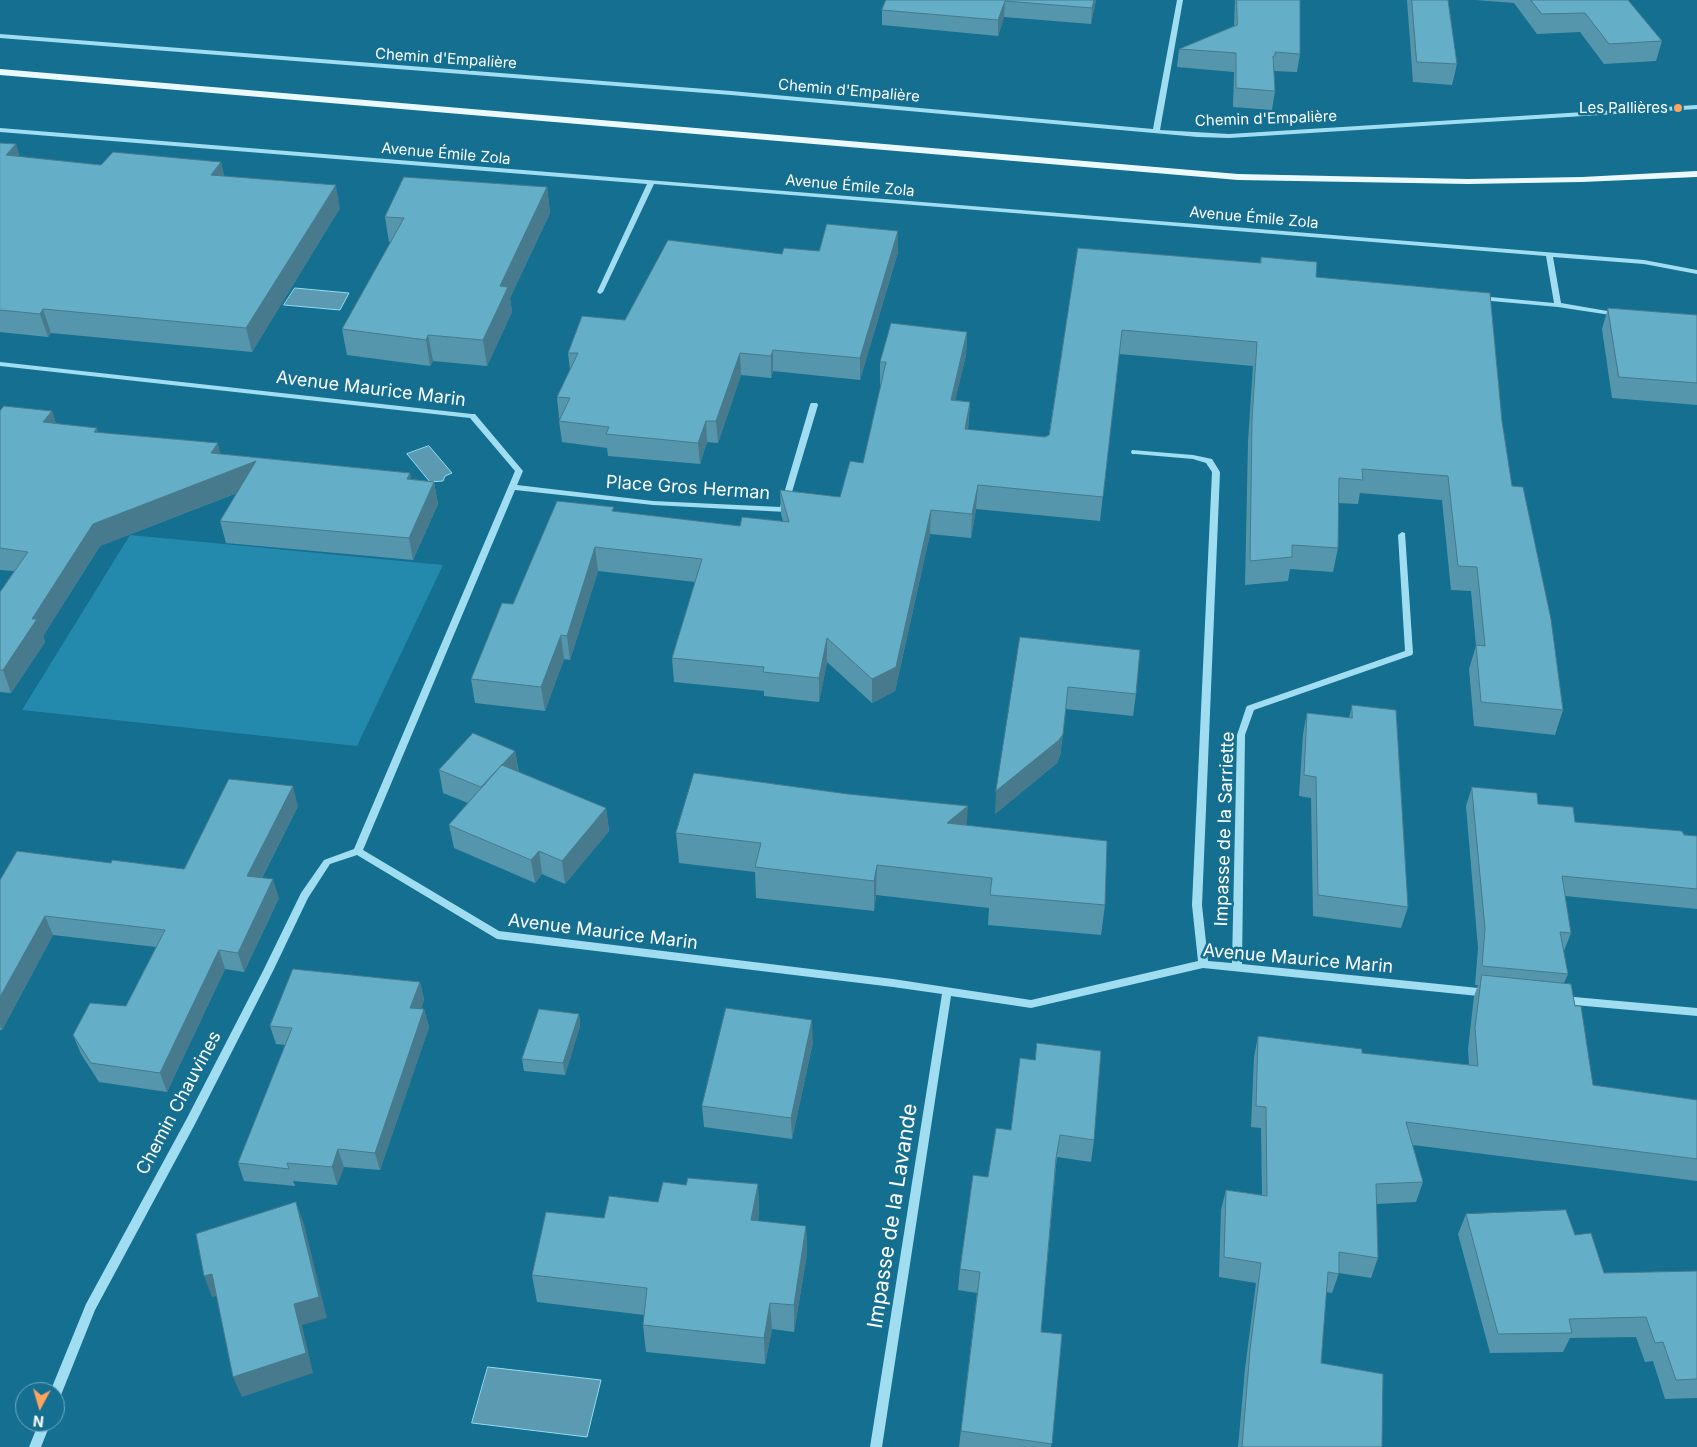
<!DOCTYPE html>
<html>
<head>
<meta charset="utf-8">
<style>
	body { margin:0 }
	#map { position:relative; width:1697px; height:1447px; overflow:hidden; background:#146f91; font-family:Inter,sans-serif }
	canvas { display:block }
	.north { position:absolute; left:15px; top:1382px; width:50px; height:50px; box-sizing:border-box; background:#146f91; border:1px solid #72a9bd; border-radius:50%; rotate:186deg; font-size:14px; font-weight:700; line-height:20px; text-align:center; color:#fff }
	.north::after { content:''; display:block; margin:auto; width:18px; height:22px; background:#ffa361; clip-path:polygon(50% 0,100% 100%,50% 72%,0 100%) }
</style>
</head>
<body>
<div id="map">
<canvas width="1697" height="1447"></canvas>
<div class="north">N</div>
</div>
<script>
const g = document.querySelector('canvas').getContext('2d');
g.lineJoin = 'round';
function fillPath(path, color) {
  g.fillStyle = color;
  g.fill(path, 'evenodd');
}
function stroke(path, color, width, dash) {
  g.strokeStyle = color;
  g.lineWidth = width;
  g.lineCap = dash ? 'butt' : 'round';
  g.setLineDash(dash || []);
  g.stroke(path);
}
function drawText(font, color, halo, rows, align = 'center') {
  g.font = font + ' Inter,sans-serif';
  g.lineWidth = 5;
  g.setLineDash([]);
  g.textBaseline = 'middle';
  g.strokeStyle = halo;
  g.fillStyle = color;
  for (const [text, x, y, turn = 0] of rows) {
    g.save();
    g.translate(x, y);
    g.rotate((+turn || 0) * Math.PI / 180);
    g.textAlign = isNaN(turn) ? turn : align;
    if (halo) g.strokeText(text, 0, 0);
    g.fillText(text, 0, 0);
    g.restore();
  }
}
const green = new Path2D(`
	M130,535L443,565L357,746L22,710Z`);
const water = new Path2D(`
	M295,288L349,293L340,310L284,305Z
	M429,446L452,473L445,476L443,481L430,482L407,454Z
	M488,1367L601,1380L587,1437L472,1423Z`);
const minor = new Path2D(`
	M1177,0H1183L1160,130L1229,134L1697,105V109L1229,138L1198,137L731,95L0,38V34L731,91L1153,129Z
	M0,128L1644,260L1697,270V274L1644,264L1553,257L1561,303L1619,313V315L1617,316L1558,307L1480,300L1477,298L1480,296L1554,303L1546,256L654,184L603,292L600,294L597,292L647,184L0,132Z
	M0,362L472,414H475L523,471L517,485L653,501L780,507L810,405L811,403H817L818,405L786,512L653,505L515,490L363,850L499,931L893,979L1031,1000L1198,961L1192,905L1212,472L1206,463L1193,459L1135,454H1132L1131,452L1132,450L1193,455L1212,459L1220,472L1202,905L1208,961L1232,963L1237,735L1246,708L1247,706L1405,651L1398,535L1402,532L1405,533L1413,653L1412,655L1254,710L1245,735L1242,964L1488,989L1491,990L1493,993L1491,996L1488,997L1203,968L1031,1008L951,996L882,1447H870L942,994L893,987L497,939L357,855L330,864L308,898L273,971L194,1126L95,1310L61,1395L59,1399L55,1400V1392H50L86,1304L186,1120L263,971L301,893L324,860L354,849L515,471L470,418L0,366Z
	M1563,996L1697,1008V1016L1563,1004L1559,1003L1558,1000L1559,997Z
	M39,1422H51L41,1447H29Z`);
const major = new Path2D(`
	M0,69L1238,174L1468,179L1582,177L1697,171V177L1582,182L1468,184L1238,180L0,75Z`);
const wall = new Path2D(`
	M886,0H1096L1091,24L1004,17L998,36L882,25V10Z
	M1235,0H1300V54L1297,72L1274,71L1275,91L1272,110L1233,107L1234,72L1177,67L1179,49L1234,26Z
	M1407,0H1448L1457,64L1452,85L1413,82Z
	M1475,0H1628L1662,41L1656,61L1604,64L1580,32L1537,34L1514,3Z
	M0,143L16,144L19,157L101,165L221,162L224,176L340,208L252,352L51,333L48,337L0,332Z
	M547,187L550,213L510,298L512,312L487,366L433,361L430,366L347,355L342,329L391,242H389L385,217Z
	M1078,248L1260,263L1261,257L1316,277L1502,421L1512,486L1563,710L1555,735L1474,726L1469,669L1476,646L1471,591L1451,590L1442,500L1360,493L1358,504L1338,503V548L1333,572L1290,569L1288,581L1245,585L1248,442L1253,366L1119,354L1100,521L976,509L971,538L930,534L895,691L872,703L827,662L819,702L764,696V691L674,682L672,658L695,582L598,571L570,660L564,659L545,711L475,703L471,679L513,604L615,512L740,526L783,521L781,514L780,490L840,497L863,463L881,385H880V362L967,332L966,355L955,400L970,402L968,430L1045,437L1049,435Z
	M819,251L898,252L860,380L773,371L771,378L741,375L718,443L707,442L700,464L608,456L607,448L562,442L559,421L560,418H559L557,397L570,370L568,353L625,320L782,254Z
	M1608,308L1697,315V405L1612,398L1602,329Z
	M0,411H52L56,424L99,432L221,454L410,473L411,479L434,482L438,504L413,560L226,543L220,521L237,493L100,546L43,636L45,642L11,693L0,692V592L14,571L0,570Z
	M1020,637L1136,694L1133,716L1066,709L1060,756L1057,763L995,814Z
	M1352,705L1408,907L1401,928L1313,916L1311,798L1299,796L1303,734L1307,713L1349,718Z
	M515,751L519,772L606,808L609,831L565,884L542,874L535,883L454,848L449,825L468,803L443,793L439,770Z
	M1472,787L1538,804L1575,822L1697,836V909L1565,896L1571,933L1564,951L1568,974L1564,983L1575,1006L1593,1085L1697,1100V1181L1413,1145L1423,1182L1416,1202L1376,1204L1378,1258L1371,1278L1339,1273L1332,1293L1326,1292L1321,1363L1382,1447H1238L1245,1369L1256,1283L1219,1277L1221,1210L1226,1190L1262,1195L1261,1128L1251,1127L1254,1057L1258,1036L1362,1053L1469,1065L1468,1049L1474,996L1478,985H1475L1478,948L1466,806Z
	M298,806L262,878L279,898L244,972L225,969L167,1092L99,1082L81,1054L73,1035L126,1006L156,947L53,935L2,1030H0V880L111,863L184,869Z
	M967,825L1105,905L1101,935L988,925L989,908L876,895L874,911L756,898L755,872L679,863L676,833Z
	M420,982L424,1000L421,1009H424L429,1027L380,1170L344,1167L337,1185L293,1181L295,1186L244,1181L238,1163L285,1045L276,1044L270,1026Z
	M579,1014L580,1026L565,1075L524,1071L522,1059Z
	M813,1042L792,1139L704,1127L702,1106Z
	M1035,1060L1094,1140L1091,1162L1057,1157L1056,1166L1041,1332L1062,1334L1051,1447H959L977,1293L958,1290L960,1269L988,1177L1011,1130Z
	M758,1184L759,1211L758,1221L806,1226L807,1254L794,1332L772,1329L765,1364L646,1352L643,1325L644,1315L537,1302L532,1275L604,1218L658,1202L686,1185Z
	M1466,1214L1575,1235L1604,1273L1697,1271V1398L1665,1399L1653,1361L1645,1362L1636,1337L1570,1338L1563,1352L1490,1353L1458,1234Z`);
const shadedWall = new Path2D(`
	M1094,0H1096L1091,24L1092,8Z
	M1005,1L1004,17L998,36V20Z
	M16,144L23,167L6,155Z
	M221,162L226,185L211,175Z
	M336,185L340,208L252,352L246,328Z
	M547,187L550,213L510,298L512,312L487,366L483,340L500,286Z
	M898,231V252L860,380V358Z
	M43,309L51,333L48,337L40,314Z
	M967,332L966,355L950,423L951,400Z
	M428,335L433,361L430,366L426,340Z
	M773,350V371L771,378V356Z
	M740,353L741,375L718,443L716,421Z
	M970,402L968,425L964,453L965,429Z
	M52,411L59,433L43,422Z
	M706,421L707,442L700,464L698,443Z
	M97,428L104,449L94,432Z
	M218,443L223,465L211,453Z
	M256,461L262,483L100,546L43,636L45,642L11,693L3,670L32,619L93,524Z
	M410,473L414,495L407,479Z
	M434,482L438,504L413,560L409,538Z
	M978,485L976,509L971,538L972,514Z
	M931,510L930,534L895,691L872,703V679Z
	M595,547L598,571L570,660L567,636Z
	M561,635L564,659L545,711L541,687Z
	M827,638V662L819,702V678Z
	M1068,687L1060,756L1057,763L995,814L996,791Z
	M515,751L519,774L485,811L481,787Z
	M293,786L298,806L253,895L247,876Z
	M968,806L966,837L947,823Z
	M606,808L609,831L565,884L562,861Z
	M539,851L542,874L535,883L531,860Z
	M877,865L876,895L874,911V881Z
	M273,879L279,898L244,972L238,953Z
	M45,916L53,935L2,1030L0,1026V997Z
	M219,950L225,969L167,1092L160,1073Z
	M420,982L424,1000L415,1026L410,1008Z
	M424,1009L429,1027L380,1170L375,1153Z
	M579,1014L580,1026L565,1075L563,1063Z
	M812,1020L813,1042L792,1139L791,1118Z
	M338,1149L344,1167L337,1185L332,1167Z
	M758,1184L759,1211L753,1248L751,1220Z
	M296,1202L304,1224L327,1318L302,1325L313,1373L242,1397L233,1377L294,1304Z
	M806,1226L807,1254L794,1332V1305Z
	M212,1274L221,1295L212,1297L204,1276Z
	M770,1303L772,1329L765,1364L764,1338Z`);
const building = new Path2D(`
	M886,0H1094L1092,8L1005,1L998,20L882,10Z
	M1237,0H1300V54L1275,52V56H1273L1275,91L1236,88V53L1179,49L1237,25Z
	M1412,0H1448L1457,64L1417,62Z
	M1531,0H1628L1662,41L1609,44L1585,13L1542,14Z
	M0,143L16,144L6,155L101,165L113,152L221,162L211,175L336,185L246,328L43,309L40,314L0,310Z
	M404,177L547,187L500,286L508,287L483,340L428,335L426,340L342,329L404,218L385,217Z
	M827,224L898,231L860,358L773,350L771,356L740,353L716,421H706L698,443L606,434L609,427L559,421L570,398L557,397L578,353H568L582,316L625,320L668,240L782,254L784,248L819,251Z
	M1078,248L1261,263V257L1317,262L1316,277L1490,293L1502,421L1512,486L1523,487L1551,619L1563,710L1481,702L1476,645L1485,646L1477,567L1458,566L1448,476L1362,469L1363,480L1339,478L1338,548L1292,545V557L1250,561L1252,419L1257,342L1122,330L1103,497L978,485L972,514L931,510L896,667L872,679L827,638L819,678L763,672L764,667L672,658L702,559L595,547L567,636L561,635L541,687L471,679L502,603L513,604L557,501L614,507L612,511L740,526L742,517L789,522L780,490L840,497L850,461L863,463L886,362H880L891,323L967,332L951,400L970,402L965,429L1045,437L1049,435Z
	M1608,308L1697,315V383L1619,377Z
	M4,406L52,411L43,422L97,428L94,432L218,443L211,453L410,473L407,479L434,482L409,538L220,521L256,461L93,524L32,619H37L3,670H0V592L28,552L0,548V411Z
	M1020,637L1140,650L1136,694L1068,687L1063,734L1059,740L996,791Z
	M1352,705L1396,710L1408,907L1318,895L1316,777L1304,775L1307,713L1352,718Z
	M473,733L515,751L481,787L439,770Z
	M502,765L606,808L562,861L539,851L531,860L449,825Z
	M694,773L848,794L968,806L947,823L1107,841L1105,905L990,895L992,878L877,865L874,881L755,867L761,843L676,833Z
	M229,779L293,786L247,876L273,879L238,953L219,950L160,1073L91,1063L73,1035L90,1003L126,1006L165,930L45,916L0,997V880L17,851L111,863L112,860L184,869Z
	M1472,787L1537,793L1538,804L1573,807L1575,822L1682,831L1684,835L1697,836V889L1562,876L1571,933L1560,932L1568,974L1482,966L1485,929Z
	M293,969L420,982L410,1008L424,1009L375,1153L338,1149L332,1167L287,1163L289,1169L238,1163L292,1028L270,1026Z
	M1482,975L1571,984L1575,1006H1581L1593,1085L1697,1100V1159L1406,1122L1423,1182L1376,1184L1378,1258L1339,1252V1274L1328,1272L1321,1363L1383,1374L1382,1447H1242L1250,1350L1261,1263L1224,1257L1226,1190L1267,1196L1266,1107L1256,1106L1258,1036L1362,1049V1053L1478,1066L1475,1028Z
	M726,1008L812,1020L791,1118L702,1106Z
	M539,1009L579,1014L563,1063L522,1059Z
	M1037,1043L1101,1051L1094,1140L1060,1135L1056,1158L1041,1332L1062,1334L1052,1444L961,1431L980,1272L960,1269L973,1175L988,1177L996,1128L1011,1130L1020,1058L1035,1060Z
	M688,1178L758,1184L751,1220L806,1226L794,1305L770,1303L764,1338L643,1325L647,1288L532,1275L546,1212L604,1218L609,1196L658,1202L663,1182L686,1185Z
	M296,1202L319,1297L294,1304L306,1353L233,1377L212,1274L204,1276L196,1234Z
	M1566,1210L1575,1235L1591,1233L1604,1273L1697,1271V1379L1676,1380L1663,1342L1655,1343L1646,1317L1569,1319L1572,1333L1498,1334L1466,1214Z`);
const markers = [
	[1678,108,5,"#ffa361"]
];
const farStreetnames = [
	["Chemin d'Empalière",446,59,4],
	["Chemin d'Empalière",849,91,5],
	["Chemin d'Empalière",1266,119,-2],
	["Avenue Émile Zola",446,154,5],
	["Avenue Émile Zola",850,186,5],
	["Avenue Émile Zola",1254,218,5]
];
const farPoinames = [
	["Les Pallières",1668,108]
];
const streetNames = [
	["Avenue Maurice Marin",371,389,7],
	["Place Gros Herman",688,488,4],
	["Impasse de la Sarriette",1225,829,-88],
	["Avenue Maurice Marin",603,932,7],
	["Avenue Maurice Marin",1298,959,5],
	["Chemin Chauvines",179,1103,-62]
];
const nearStreetnames = [
	["Impasse de la Lavande",893,1216,-81]
];
fillPath(green, '#238aae');
fillPath(water, '#5b9ab1');
stroke(water, '#93dcf4', 1);
fillPath(minor, '#a1ddf1');
fillPath(major, '#ebf9ff');
fillPath(wall, '#5696ac');
fillPath(shadedWall, '#467a8c');
fillPath(building, '#64aec8');
stroke(building, '#467a8c', 1);
for (const [x, y, r, color] of markers) {
  const dot = new Path2D();
  dot.arc(x, y, r, 0, 2 * Math.PI);
  g.fillStyle = color;
  g.fill(dot);
  stroke(dot, '#146f91', 2);
}
drawText('15px', '#fff', '#146f91', farStreetnames);
drawText('15px', '#fff', '#146f91', farPoinames, 'right');
drawText('18px', '#fff', '#146f91', streetNames);
drawText('21px', '#fff', '#146f91', nearStreetnames);
</script>
</body>
</html>
